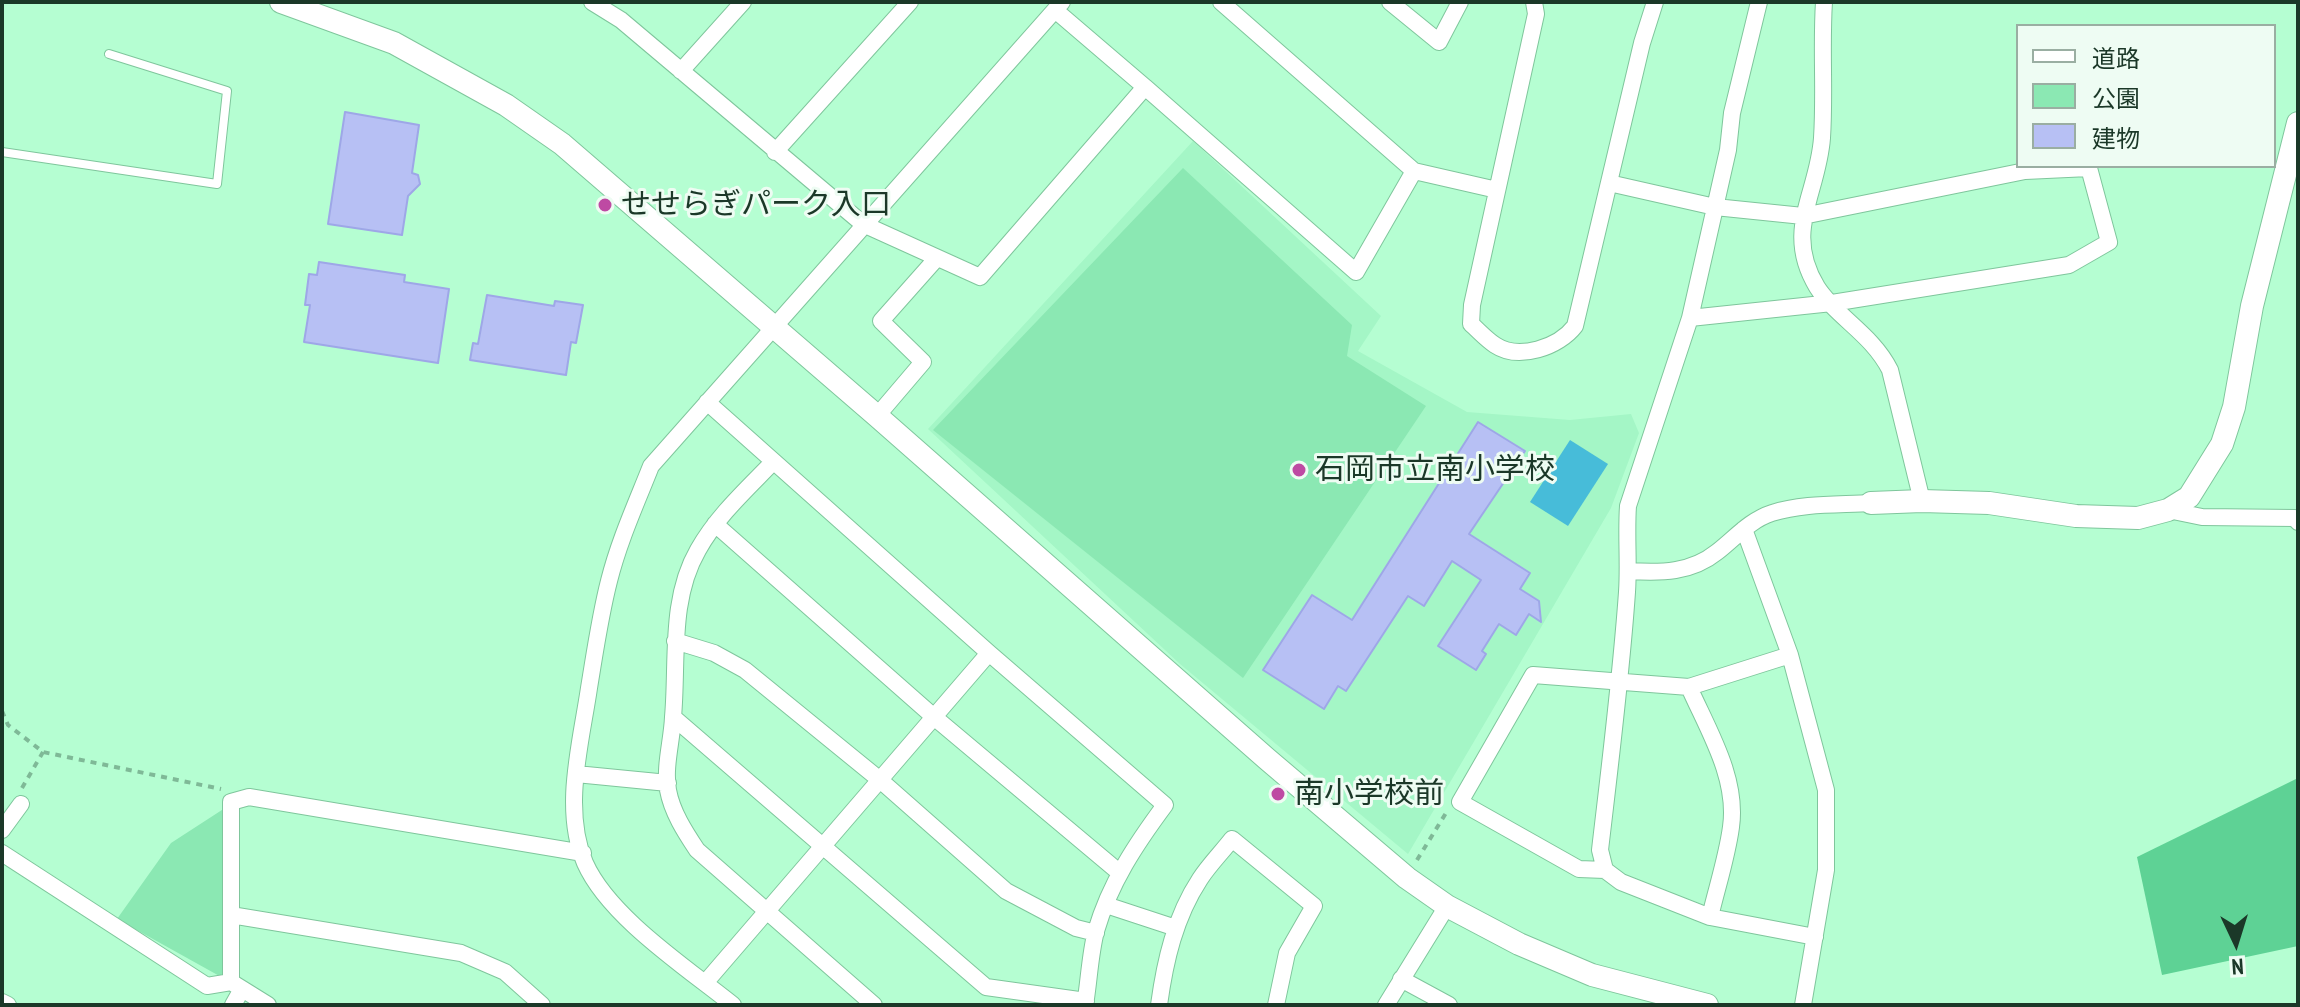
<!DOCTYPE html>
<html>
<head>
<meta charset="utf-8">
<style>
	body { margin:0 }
	#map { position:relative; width:2300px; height:1007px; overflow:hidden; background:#b5fed2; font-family:"PT Sans Narrow","Noto Sans JP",sans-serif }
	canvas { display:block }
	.frame { position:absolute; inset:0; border:4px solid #1b3828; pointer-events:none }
	.legend { position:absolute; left:2016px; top:24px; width:260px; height:144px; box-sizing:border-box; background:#eefcf3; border:2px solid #9aaea2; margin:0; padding:10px 14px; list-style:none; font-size:24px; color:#1b3828 }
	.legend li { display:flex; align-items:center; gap:16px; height:40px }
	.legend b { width:40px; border:2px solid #9aaea2 }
	.north { position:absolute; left:2196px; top:903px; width:80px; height:80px; -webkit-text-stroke:6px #eefcf3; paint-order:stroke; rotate:176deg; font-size:22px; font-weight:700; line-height:32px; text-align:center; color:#1b3828 }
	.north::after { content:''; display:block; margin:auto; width:28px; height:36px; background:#1b3828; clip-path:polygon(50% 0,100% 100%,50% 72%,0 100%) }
</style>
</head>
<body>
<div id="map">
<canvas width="2300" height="1007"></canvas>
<div class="frame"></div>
<ul class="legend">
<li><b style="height:10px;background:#fff"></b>道路</li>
<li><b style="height:22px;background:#8be8b3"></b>公園</li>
<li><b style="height:22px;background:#b7c0f4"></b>建物</li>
</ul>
<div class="north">N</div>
</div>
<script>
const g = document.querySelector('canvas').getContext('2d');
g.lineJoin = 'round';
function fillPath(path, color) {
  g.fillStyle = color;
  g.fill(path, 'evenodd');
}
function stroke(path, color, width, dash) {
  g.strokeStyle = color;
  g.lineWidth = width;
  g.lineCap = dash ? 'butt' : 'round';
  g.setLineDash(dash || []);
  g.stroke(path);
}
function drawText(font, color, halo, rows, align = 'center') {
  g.font = font + ' "PT Sans Narrow","Noto Sans JP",sans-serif';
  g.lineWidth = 6;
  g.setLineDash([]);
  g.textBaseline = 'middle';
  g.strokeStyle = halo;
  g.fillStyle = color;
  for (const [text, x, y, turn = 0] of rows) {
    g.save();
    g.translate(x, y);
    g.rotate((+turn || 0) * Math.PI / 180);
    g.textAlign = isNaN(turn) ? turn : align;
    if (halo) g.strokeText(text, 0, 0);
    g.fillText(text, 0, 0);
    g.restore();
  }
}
const built = new Path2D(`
	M1193,141L1381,316L1358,351L1467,412L1570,420L1631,414L1639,433L1611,508L1408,854L1180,664L928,429Z`);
const green = new Path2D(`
	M1183,168L1352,325L1347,356L1426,406L1243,678L933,430Z
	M225,808L223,978L117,919L171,843Z`);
const forest = new Path2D(`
	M2298,778V946L2162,975L2137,857Z`);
const water = new Path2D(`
	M1570,440L1608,464L1568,526L1530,502Z`);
const building = new Path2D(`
	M345,112L419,125L412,173L418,175L420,184L408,196L402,235L328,224Z
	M319,262L405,275L404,282L449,289L438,363L304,342L310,305H305L309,274L317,275Z
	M487,295L554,306L555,301L583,305L576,343L571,342L566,375L470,360L473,343L478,344Z
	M1478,422L1525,451L1469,534L1530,573L1520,589L1539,601L1541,622L1529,614L1516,635L1499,624L1482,651L1486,654L1476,670L1438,646L1481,580L1452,561L1424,606L1408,596L1346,691L1338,686L1324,709L1263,670L1312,595L1352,620Z`);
const path = new Path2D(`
	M2,711L8,725L43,752L221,789
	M22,788L43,752
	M1417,860L1446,813`);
const lane = new Path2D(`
	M2,152L217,184L227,91L109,54`);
const street = new Path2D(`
	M592,2L621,20L863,224L980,277L1145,87L1356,272L1414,171
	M1221,2L1414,171L1497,190
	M1390,2L1439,42L1460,2
	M1534,2L1536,14L1472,305L1471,324C1479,331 1486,339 1495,345C1519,361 1559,347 1575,326L1642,43L1655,2
	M1824,2C1821,47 1825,93 1822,138C1818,194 1783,231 1817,287C1836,317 1872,334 1890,370L1922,501
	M1055,10L1145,87
	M681,71L743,2
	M775,152L910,2
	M1609,183L1715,207L1803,216L2025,171L2089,168L2109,242L2069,265L1832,303L1690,318
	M707,402L989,653L1165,805C1136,844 1110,883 1096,931C1090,954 1089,981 1085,1005
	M877,416L923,362L881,321L936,259
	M773,462C747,489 717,516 698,550C669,600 678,662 673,717C672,741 664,766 668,790C672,812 685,832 697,850L874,1005
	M2168,510L2202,517L2295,518L2298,522
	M715,524L934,717L1120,873
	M1744,529L1790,655L1826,790V870L1803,1005
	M1629,571C1661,573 1691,573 1717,552C1735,538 1750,520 1772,513C1803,503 1839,505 1871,503
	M675,641L714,653L745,670L880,780L1006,891L1076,928L1096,933
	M1790,655L1689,687L1533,675L1460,802L1579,869L1605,870L1621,882L1710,917L1815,937
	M1689,687C1708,730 1738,778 1731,827C1727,857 1717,887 1710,917
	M673,717L986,987L1086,1001
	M576,774L668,783
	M2,830L21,804
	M2,853L207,986L231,982
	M1605,870L1600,850C1610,764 1621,678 1627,592C1629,563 1626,535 1628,506L1690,318L1728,150L1732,113L1759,2
	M1106,905L1176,928
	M231,915L461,953L505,972L542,1005
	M1401,979L1449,1005
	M705,983L989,653
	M2,1002L8,1005
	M233,1005L242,989
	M268,1005L231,982V802L249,797L583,853
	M733,1005C687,968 609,917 585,863C562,809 581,743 589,688C595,652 600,616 609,581C619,541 636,504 651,466L1062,2
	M1159,1005C1165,961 1175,917 1200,879C1209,865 1222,852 1232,839L1314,906L1287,953L1276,1005
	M1386,1005L1447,906`);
const secondary = new Path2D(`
	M281,2L394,43L506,105L562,144L877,416L1267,759L1407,878L1447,906L1519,944L1592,975L1707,1005
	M1871,503L1922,501L1989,503L2076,516L2138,518L2168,510L2189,497L2222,444L2234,407L2252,306L2298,123`);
const markers = [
	[605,205,8,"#be4aa3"],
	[1299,470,8,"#be4aa3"],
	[1278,794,8,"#be4aa3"]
];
const poiNames = [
	["せせらぎパーク入口",621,205],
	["石岡市立南小学校",1315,470],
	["南小学校前",1294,794]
];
fillPath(built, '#a4f6c6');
fillPath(green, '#8be8b3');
fillPath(forest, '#5ed295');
fillPath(water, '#47bcd9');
fillPath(building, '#b7c0f4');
stroke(building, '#9ea7e7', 2);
stroke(lane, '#7fc69c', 10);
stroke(street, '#7fc69c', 18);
stroke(secondary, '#7fc69c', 24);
stroke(path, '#7fb997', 4, [6, 6]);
stroke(lane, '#fff', 8);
stroke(street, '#fff', 16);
stroke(secondary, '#fff', 22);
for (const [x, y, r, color] of markers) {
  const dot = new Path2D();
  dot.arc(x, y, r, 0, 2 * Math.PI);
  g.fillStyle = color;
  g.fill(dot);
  stroke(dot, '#eefcf3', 3);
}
drawText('30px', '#1b3828', '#eefcf3', poiNames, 'left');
</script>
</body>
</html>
